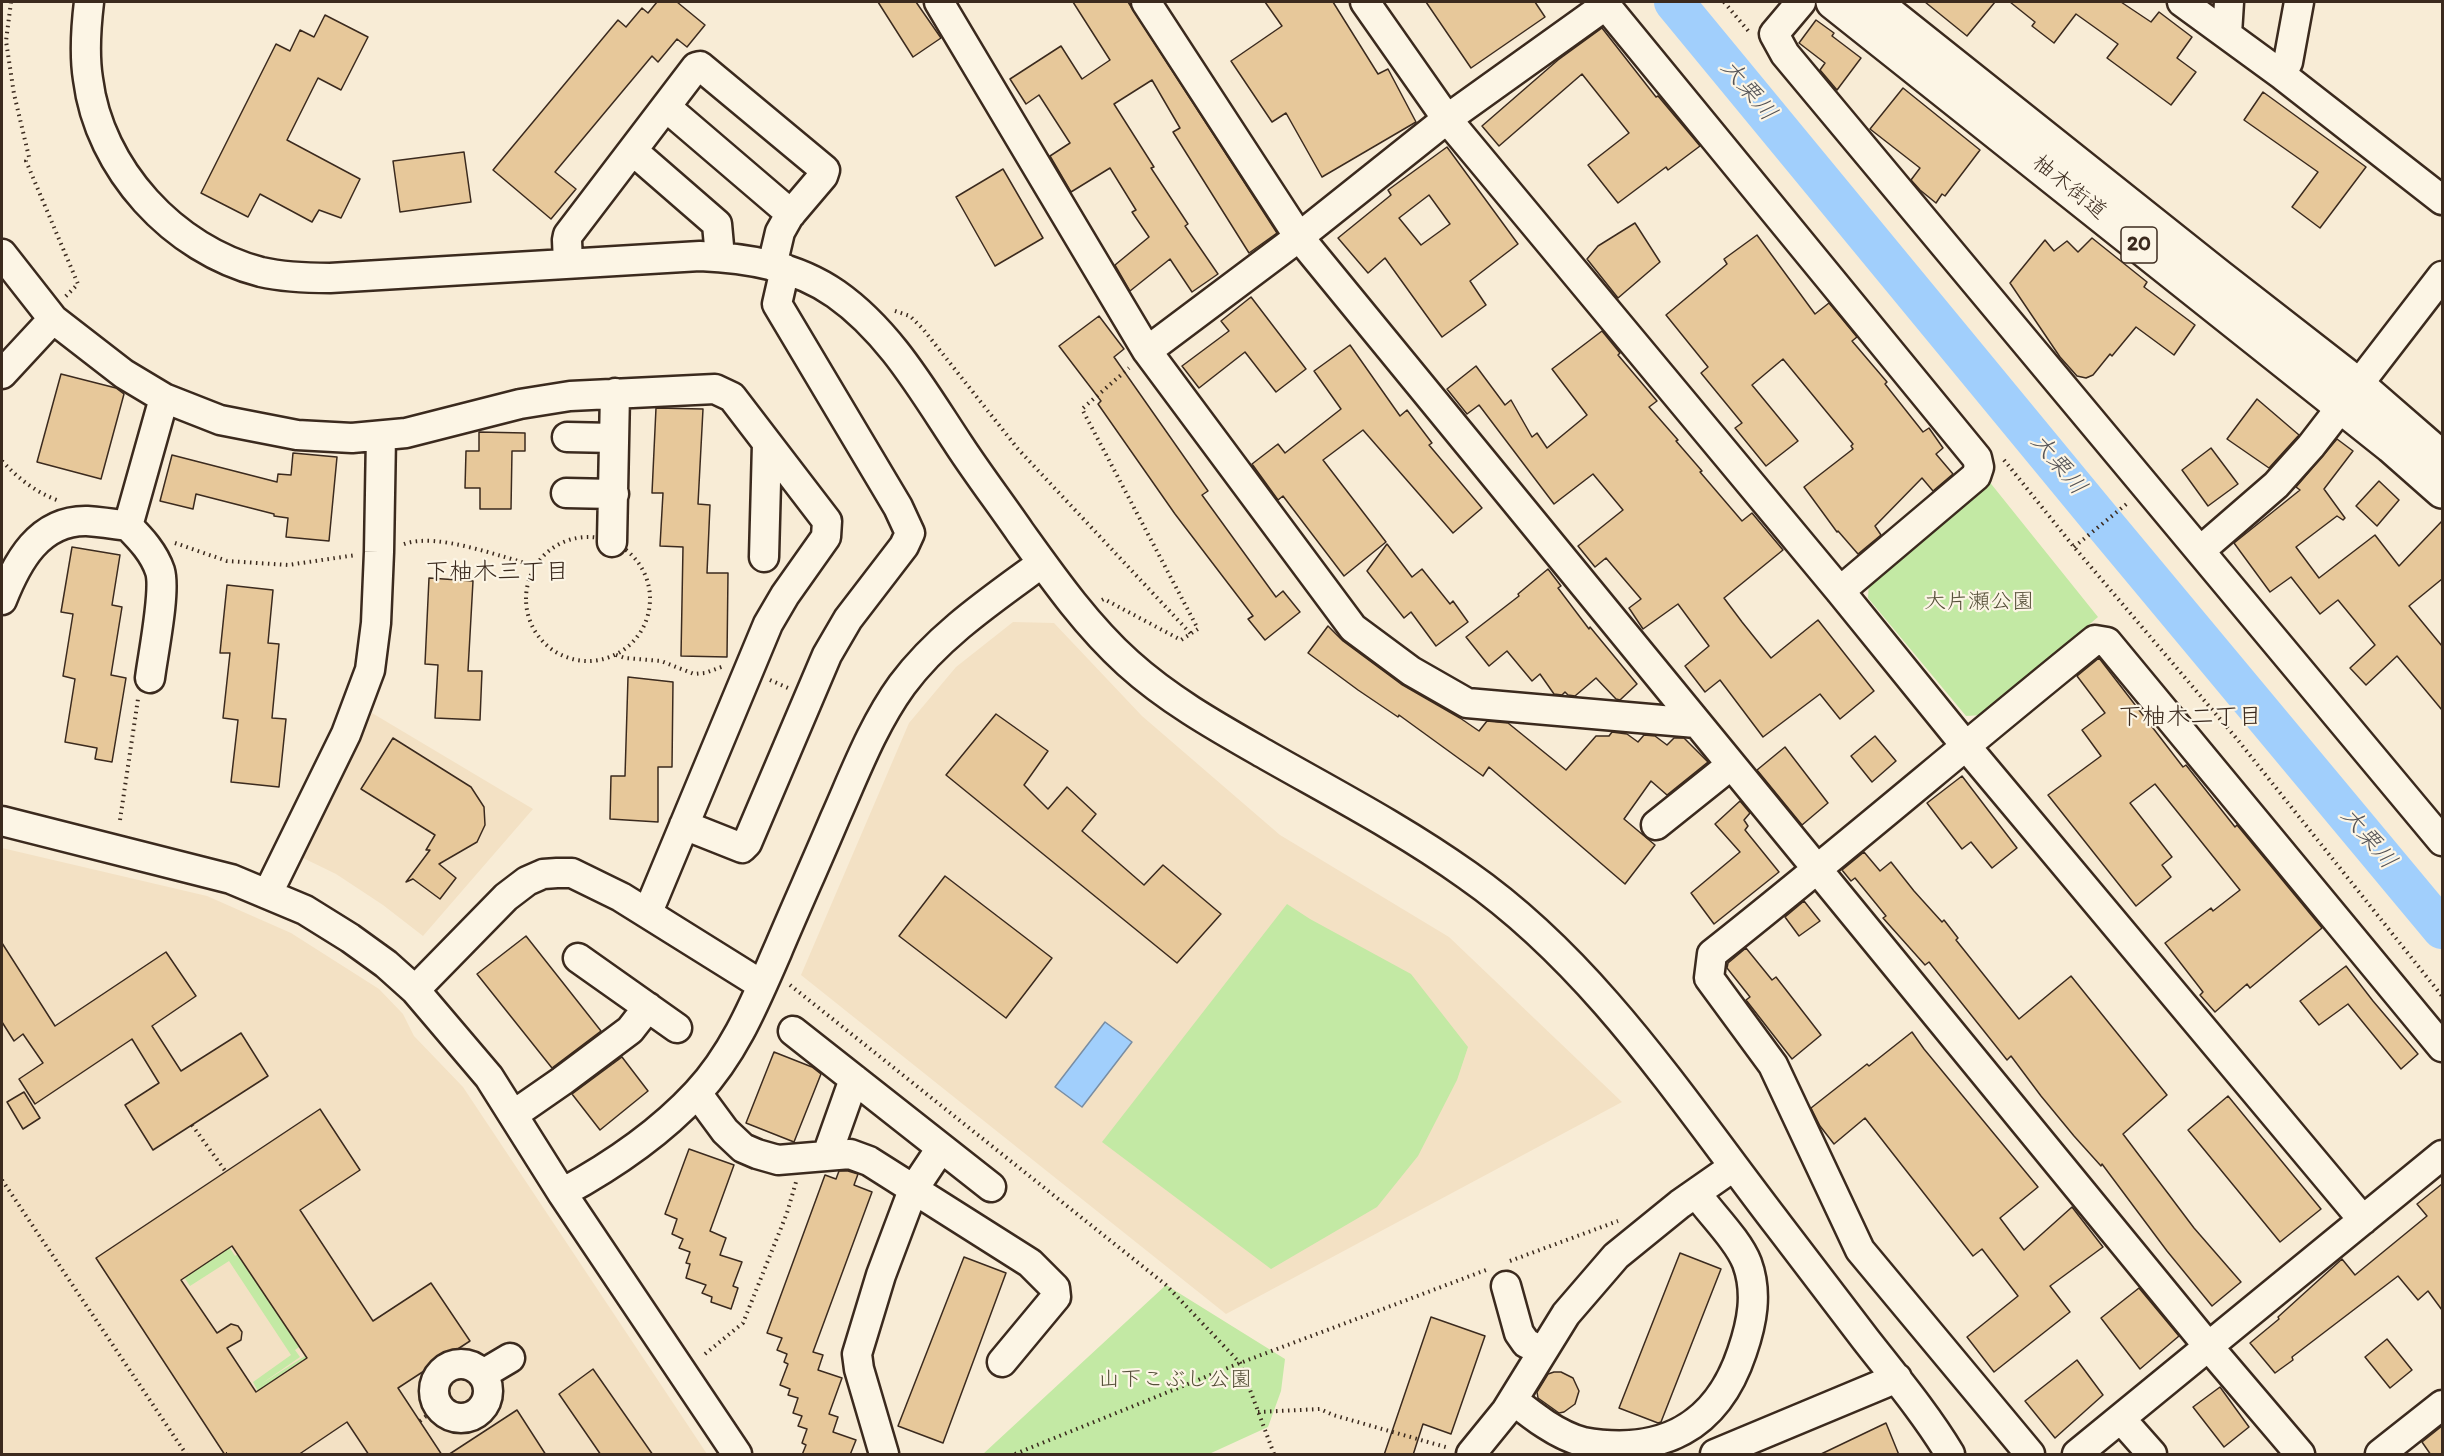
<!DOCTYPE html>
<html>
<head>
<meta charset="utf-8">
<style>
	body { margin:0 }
	#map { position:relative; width:2444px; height:1456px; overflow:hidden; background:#f8ecd6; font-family:Itim,sans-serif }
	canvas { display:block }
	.frame { position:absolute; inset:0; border:3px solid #3b2a1e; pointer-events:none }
</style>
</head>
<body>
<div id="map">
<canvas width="2444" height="1456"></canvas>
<div class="frame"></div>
</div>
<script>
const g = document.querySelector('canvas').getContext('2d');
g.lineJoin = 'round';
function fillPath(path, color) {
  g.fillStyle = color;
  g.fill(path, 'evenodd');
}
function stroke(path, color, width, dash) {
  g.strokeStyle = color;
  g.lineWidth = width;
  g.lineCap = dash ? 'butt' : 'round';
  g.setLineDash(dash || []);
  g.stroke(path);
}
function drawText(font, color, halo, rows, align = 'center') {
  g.font = font + ' Itim,"Klee One",sans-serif';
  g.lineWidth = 4.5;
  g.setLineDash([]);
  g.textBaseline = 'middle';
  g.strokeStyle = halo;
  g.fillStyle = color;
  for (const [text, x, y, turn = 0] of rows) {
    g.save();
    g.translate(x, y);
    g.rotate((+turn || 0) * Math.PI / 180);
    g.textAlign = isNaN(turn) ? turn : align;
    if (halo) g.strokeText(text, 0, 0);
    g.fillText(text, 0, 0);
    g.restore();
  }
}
const built = new Path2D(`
	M1013,622L1054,623L1142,716L1280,835L1449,937L1622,1102L1226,1314L801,975L909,723L956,667Z
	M372,713L533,809L423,936L383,905L336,874L301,857Z
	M2,848L207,896L291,933L379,989L403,1014L414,1036L463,1087L707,1454H2Z`);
const green = new Path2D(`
	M1988,480L2098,617L1983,715L1966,716L1868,598L1869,580Z
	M1287,904L1310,919L1411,974L1468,1047L1457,1080L1418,1156L1377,1207L1271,1269L1102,1142Z
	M228,1245L235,1256L244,1250L305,1343L295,1350L300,1357L261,1384L305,1356L311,1364L260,1395L253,1382L291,1355L229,1261L190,1286L182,1274Z
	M1166,1285L1285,1359L1281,1391L1268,1427L1209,1454H983Z`);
const water = new Path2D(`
	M1105,1022L1132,1042L1082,1107L1055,1087Z`);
const river = new Path2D(`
	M1674,2L2097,515L2442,929`);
const building = new Path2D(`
	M657,2H677L705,25L687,47L677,39L658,62L652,56L555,172L576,189L551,219L493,170L618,20L626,27L642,8L648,13Z
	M878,2H916L941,38L913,57Z
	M1073,2H1128L1277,233L1249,253L1173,132L1180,128L1152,80L1114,104L1154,167L1151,168L1188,224L1185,226L1218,274L1192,292L1170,259L1130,291L1115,265L1149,237L1132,212L1136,210L1110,168L1071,192L1050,156L1070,143L1039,95L1026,104L1010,79L1061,46L1082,79L1110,60Z
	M1265,2H1333L1378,74L1388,69L1416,122L1322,177L1286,113L1272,122L1231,61L1282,26Z
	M1426,2H1535L1545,17L1471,68Z
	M1925,2H1995L1967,36Z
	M2010,2H2121L2151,22L2159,12L2192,37L2177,58L2196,72L2171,105L2107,58L2118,44L2076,14L2054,43L2032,26L2035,22Z
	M325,15L368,37L341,90L318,78L287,140L360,179L341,218L319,210L312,222L260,194L248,217L201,193L276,44L290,51L300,30L314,37Z
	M1816,20L1834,33L1832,36L1861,58L1837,90L1820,70L1825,63L1799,43Z
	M1602,28L1656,97L1658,96L1700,146L1668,170L1666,167L1618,203L1588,165L1629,133L1582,74L1499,146L1482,126L1558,60Z
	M1903,88L1980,150L1945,196L1942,194L1936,203L1920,190L1911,180L1920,168L1870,129Z
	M2263,92L2366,167L2320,228L2292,207L2318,172L2244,120Z
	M1447,147L1518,244L1470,281L1486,305L1442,337L1385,258L1368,273L1338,238L1391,195L1388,190ZM1429,195L1450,224L1421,245L1399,218Z
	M464,152L471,202L400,212L393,161Z
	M1003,169L1043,238L995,266L956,197Z
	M1635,223L1660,262L1618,298L1587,259L1598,246Z
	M1757,235L1815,314L1829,303L1857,337L1852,341L1887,382L1885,384L1923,432L1929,428L1943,448L1936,454L1953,474L1933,491L1922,478L1875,526L1881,535L1858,554L1838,531L1837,532L1804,487L1853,449L1851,446L1853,444L1783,359L1752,385L1798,441L1766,466L1735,428L1742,423L1701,373L1708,367L1666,315L1727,264L1724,259Z
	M2092,238L2147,282L2144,287L2195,325L2174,355L2136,327L2112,356L2110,354L2093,375L2086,378L2077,376L2060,357L2010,283L2045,240L2054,251L2067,241L2078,252Z
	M1251,297L1306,369L1276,392L1245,352L1199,388L1182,366L1229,331L1221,321Z
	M1099,316L1124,349L1114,357L1208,491L1202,495L1276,597L1283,591L1300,612L1265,640L1248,619L1253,616L1175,514L1098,404L1101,401L1059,346Z
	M1602,331L1620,353L1618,355L1657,401L1649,407L1678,440L1676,441L1702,471L1700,472L1742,521L1752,513L1783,550L1724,598L1742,622L1771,658L1818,620L1874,691L1840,719L1820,694L1763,737L1720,680L1705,692L1685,666L1709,646L1678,604L1643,629L1629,608L1641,599L1606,558L1595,567L1578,546L1623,510L1593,474L1554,504L1479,405L1467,414L1447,389L1476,366L1505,405L1511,400L1532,437L1537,433L1547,448L1587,415L1552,369Z
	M1350,345L1400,416L1407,410L1432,443L1429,445L1482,508L1453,533L1363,430L1323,460L1386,542L1344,576L1283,496L1278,500L1252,464L1278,444L1285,453L1341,409L1314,371Z
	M61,374L116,388L124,394L101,479L37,462Z
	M2257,399L2299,435L2269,468L2227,439Z
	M656,408L703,409L698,504L710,505L707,573H728L727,657L681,656L683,547L660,546L663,493H652Z
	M479,432L525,433V451H512L511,509H480V488H465L466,451H479Z
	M2337,439L2353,451L2324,489L2345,518L2343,520L2337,516L2296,547L2319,578L2375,535L2399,566L2442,521V579L2409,606L2442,646V710L2397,656L2366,685L2350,668L2375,645L2338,600L2320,614L2291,577L2270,592L2234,543L2300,490L2296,487Z
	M2211,448L2238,484L2208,506L2182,470Z
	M293,453L337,457L329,541L286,537L288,518L274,516V514L196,494L193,509L160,501L172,455L277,482L278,474L291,475Z
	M2379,481L2399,500L2377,526L2356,506Z
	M1387,544L1412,577L1422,569L1450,604L1453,601L1468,622L1436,646L1411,612L1404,618L1367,571Z
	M72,547L120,555L112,605L122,607L111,675L126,678L112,762L95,759L97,748L65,742L75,679L63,676L73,614L61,612Z
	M1548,569L1561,586L1558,588L1589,629L1590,627L1637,684L1620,700L1616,699L1596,678L1575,696L1568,695L1565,692L1562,695L1554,694L1540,674L1532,681L1507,651L1489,666L1466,637L1519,596L1518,594Z
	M429,578L473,581L468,671H482L480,720L435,718L438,665L425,664Z
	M227,585L273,590L268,643L279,644L272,718L286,719L279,787L231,782L238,720L223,718L230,653H220Z
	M1328,626L1343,641L1401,684L1460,718L1479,731L1487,721L1508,723L1566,770L1596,736H1609L1612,732L1627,734L1638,742L1644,735L1655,736L1667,745L1674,738H1684L1708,762L1667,795L1651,781L1624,819L1655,845L1625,884L1489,767L1483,776L1399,715L1398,717L1358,690L1308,653Z
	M2099,658L2183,767L2186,765L2235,827L2237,825L2322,928L2250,988L2247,984L2215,1012L2200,995L2203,992L2165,943L2211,908L2213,911L2240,890L2155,784L2130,803L2172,857L2162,865L2171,877L2136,906L2048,795L2101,756L2082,730L2105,713L2077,676Z
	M628,677L673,682L672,767H658V822L610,819L611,776H625Z
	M996,714L1048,751L1024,785L1048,809L1067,787L1096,814L1082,831L1144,885L1163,865L1221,914L1177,963L946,775Z
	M1875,736L1896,761L1872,782L1851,756Z
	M393,738L471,787L484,807L485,825L477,842L439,864L456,878L440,899L413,879L406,882L430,850H426L435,835L361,789Z
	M1785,747L1828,803L1802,825L1757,770Z
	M1962,776L2017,848L1992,868L1971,842L1962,849L1927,803Z
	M1740,801L1750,813L1744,820L1748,826L1745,830L1779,872L1714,924L1691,893L1740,852L1715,824Z
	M1864,852L1880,871L1891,862L1914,891L1942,922L1944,920L1958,938L1956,940L2019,1019L2071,976L2167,1095L2123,1134L2194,1228L2241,1282L2212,1306L2167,1251L2102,1164L2101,1166L2074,1136L2041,1096L2011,1056L2007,1060L1929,962L1925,965L1883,918L1886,916L1855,878L1851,881L1842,870Z
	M945,876L1052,958L1006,1018L899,936Z
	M1804,901L1820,921L1799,936L1785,917Z
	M526,936L601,1031L552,1068L477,974Z
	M2,943L55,1026L166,952L196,996L152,1026L181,1071L241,1033L268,1076L153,1150L125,1105L159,1083L132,1039L35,1104L19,1079L43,1063L23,1034L14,1041L2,1022Z
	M1746,948L1772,980L1776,977L1821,1035L1792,1059L1746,1000L1750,997L1727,968L1728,963Z
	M2346,966L2373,1001L2418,1054L2401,1069L2348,1004L2319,1025L2300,1001Z
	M1912,1032L1924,1049L2038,1187L2000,1218L2024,1250L2072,1207L2103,1247L2050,1286L2070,1312L1994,1372L1967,1337L2018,1296L1982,1249L1973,1256L1865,1118L1834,1144L1820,1126L1811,1108L1867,1064L1869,1066Z
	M774,1052L812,1067L821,1074L794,1142L746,1123Z
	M622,1057L648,1091L600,1130L572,1094Z
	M24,1092L40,1118L23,1129L7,1102Z
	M2228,1096L2321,1209L2280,1242L2188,1130Z
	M320,1109L360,1170L300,1210L373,1321L431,1283L470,1341L398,1388L442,1455H369L347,1422L298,1455H225L96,1258ZM232,1246L307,1358L256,1392L227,1348L241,1340L242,1332L238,1326L231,1324L217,1333L181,1280Z
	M689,1149L734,1165L710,1231L726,1238L720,1255L742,1262L733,1286L738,1288L731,1309L711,1302L712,1297L702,1293L706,1285L686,1278L690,1264L686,1263L690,1252L679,1248L683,1239L672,1234L677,1219L665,1214Z
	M839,1171H848L858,1174L854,1185L872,1192L813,1352L823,1355L818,1370L842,1378L829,1414L838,1417L833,1432L856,1440L850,1455H802L806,1445L802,1443L807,1429L798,1426L802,1416L793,1413L798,1398L788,1395L790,1389L780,1385L788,1364L784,1362L787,1354L777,1350L782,1338L767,1333L825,1175L836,1179Z
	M2442,1184V1310L2428,1291L2418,1300L2398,1276L2292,1357L2293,1360L2275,1373L2250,1343L2279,1319L2278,1317L2342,1259L2355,1275L2427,1216L2417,1204Z
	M1680,1253L1721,1269L1661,1422L1658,1423L1619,1408Z
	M964,1257L1006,1273L943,1443L898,1426Z
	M2139,1288L2179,1336L2140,1369L2101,1318Z
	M1431,1317L1485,1336L1451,1434L1423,1424L1413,1455H1384Z
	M2387,1339L2412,1370L2390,1388L2365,1357Z
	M2077,1360L2103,1395L2055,1438L2025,1401Z
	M593,1369L653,1455H601L559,1394Z
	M1554,1372H1561L1573,1378L1579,1391L1575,1404L1564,1412L1559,1413L1538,1398L1537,1392L1548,1374Z
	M2220,1387L2249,1427L2224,1447L2193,1407Z
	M517,1410L546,1455H448Z
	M1886,1423L1899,1455H1819Z
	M2442,1426V1455H2431L2422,1442Z`);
const path = new Path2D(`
	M11,2L6,41L14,94L29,157L26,161L78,284L65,297
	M1724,2L1750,33
	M895,311L910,316L923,329L1018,449L1191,634
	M2004,460L2074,547L2237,739L2442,996
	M2,461C18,478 35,492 57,500
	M526 599a62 62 0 1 1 124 0a62 62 0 1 1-124 0Z
	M175,543L227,561L288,565L356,555
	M404,544C438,532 500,557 536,566
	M2074,547L2129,502
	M1102,600L1104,599L1181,640L1198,629L1082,409L1129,368
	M616,655L625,658L661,661L694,674L705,673L724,666
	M770,680L788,688
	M120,820L138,699
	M790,985L1166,1285L1240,1363L1274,1454
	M192,1125L226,1172
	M2,1180L186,1454
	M1510,1261L1618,1221
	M705,1354L743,1323L787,1213L796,1182
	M1258,1412L1320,1409L1333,1415L1449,1448
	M420,1421L439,1406
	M226,1454H227
	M1015,1454L1240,1363L1486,1270`);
const minor = new Path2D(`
	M89,2C86,27 84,54 88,79C99,169 174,250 261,272C283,277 307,278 330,278L700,256C747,258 796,266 836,294C890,332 923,391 959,445C978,474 1000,503 1020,532C1053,578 1086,625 1128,663C1170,701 1219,728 1268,756C1335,794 1404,830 1467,875C1596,965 1684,1103 1779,1226C1808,1264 1837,1302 1866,1340C1895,1377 1926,1414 1950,1454
	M939,2L1147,351L1353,628L1411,671L1467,703L1696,723
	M1146,2L1299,237L2208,1346L2300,1454
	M1365,2L1447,119L1840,591L1965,745L2363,1220
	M1603,2L1977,458L1979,467L1976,476L1840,591
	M1801,2L1774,34L1785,54L2442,841
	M2182,2L2282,75L2442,200
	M2227,34L2229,2
	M2282,75L2288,62L2299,2
	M666,107L791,214
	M633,151L717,224L720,257
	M2,254L53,319L124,374L164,398L220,420L297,435L352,438L406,433L520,404L570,396L715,389L732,397L827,521L826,537L785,595L768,624L648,912
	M568,263L567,240L568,235L696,67L700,66L825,170L823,176L789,216L780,232L772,266
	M1147,351L1299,237L1447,119L1606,5
	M2,374L53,319
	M567,437L614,438
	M566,493L614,494
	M128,526L164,398
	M612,542L615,393
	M2201,550L2276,485L2311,446L2442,276
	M764,557L767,444
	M2,600C17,562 39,520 87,521C101,522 115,524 128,526C141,539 154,553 160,571C166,591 153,654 150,678
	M2,821L231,879L305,910L350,938L386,964L415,990L489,1077L562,1193L737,1454
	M684,825L742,848L747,843L827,655L848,619L904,546L910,533L898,507L777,304L785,269
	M1656,825L1731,765
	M268,893L346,734L370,670L376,623L379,552L381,436
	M578,958L677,1028
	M415,990L506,897L527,881L543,874L557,873H572L621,897L762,985
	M793,1031L991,1187
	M697,1093L725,1131L743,1148L757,1154L778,1160L850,1154L869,1161L1030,1263L1055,1288L1056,1297L1002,1362
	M513,1115L562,1081L630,1030L648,1007
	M827,1155L854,1079
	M562,1193C610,1167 660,1133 697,1093C735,1052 755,1002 777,952C796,907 816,863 835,818C855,773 873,725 902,685C939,635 993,599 1042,563
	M1506,1286L1519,1333L1526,1343L1542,1351
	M434 1391a27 27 0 1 1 54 0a27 27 0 1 1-54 0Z
	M483,1374L510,1358
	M1513,1400C1533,1416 1557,1435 1583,1442C1662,1456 1717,1427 1742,1352C1752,1323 1758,1293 1747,1263C1738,1240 1711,1214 1696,1193
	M2121,1419L2152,1454
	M884,1454L859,1369L857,1354L881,1275L913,1190L941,1148
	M1471,1454L1506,1411L1566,1314L1616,1256L1680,1204L1733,1167
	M1715,1454L1897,1378
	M2030,1454L1860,1250L1773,1065L1709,978L1712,954C1841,852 1966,744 2095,640L2107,642L2442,1047
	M2077,1454L2442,1155
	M2380,1454L2442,1405`);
const major = new Path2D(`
	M1833,2L2391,446L2442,491
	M1874,2L2218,276L2358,385L2442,458`);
const shields = [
	[2139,245,36]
];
const shieldNames = [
	["20",2139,245]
];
const streetNames = [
	["柚木街道",2069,188,39]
];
const parkNames = [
	["大片瀬公園",1979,602],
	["山下こぶし公園",1175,1380]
];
const waterNames = [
	["大栗川",1748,91,50],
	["大栗川",2058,465,50],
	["大栗川",2368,839,50]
];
const neighbourhoodNames = [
	["下柚木三丁目",497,573],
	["下柚木二丁目",2190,718]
];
fillPath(built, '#f3e1c4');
fillPath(green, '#c3e9a4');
fillPath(water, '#a1cffc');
stroke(water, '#788da3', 1.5);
stroke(river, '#a1cffc', 40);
fillPath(building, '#e7c89a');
stroke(building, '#3b2a1e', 1.5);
stroke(minor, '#3b2a1e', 33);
stroke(major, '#3b2a1e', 38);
stroke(path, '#3b2a1e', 4, [1.5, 4.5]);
stroke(minor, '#fcf5e5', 28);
stroke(major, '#fcf5e5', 33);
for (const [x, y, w] of shields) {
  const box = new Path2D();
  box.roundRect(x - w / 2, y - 18, w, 36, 4.5);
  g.fillStyle = '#fcf5e5';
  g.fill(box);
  stroke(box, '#3b2a1e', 1.5);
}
drawText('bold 21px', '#3b2a1e', null, shieldNames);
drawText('22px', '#3b2a1e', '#fcf5e5', streetNames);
drawText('22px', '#565039', '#fcf5e5', parkNames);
drawText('italic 24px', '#545356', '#fcf5e5', waterNames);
drawText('24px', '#3b2a1e', '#fcf5e5', neighbourhoodNames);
</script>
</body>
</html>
